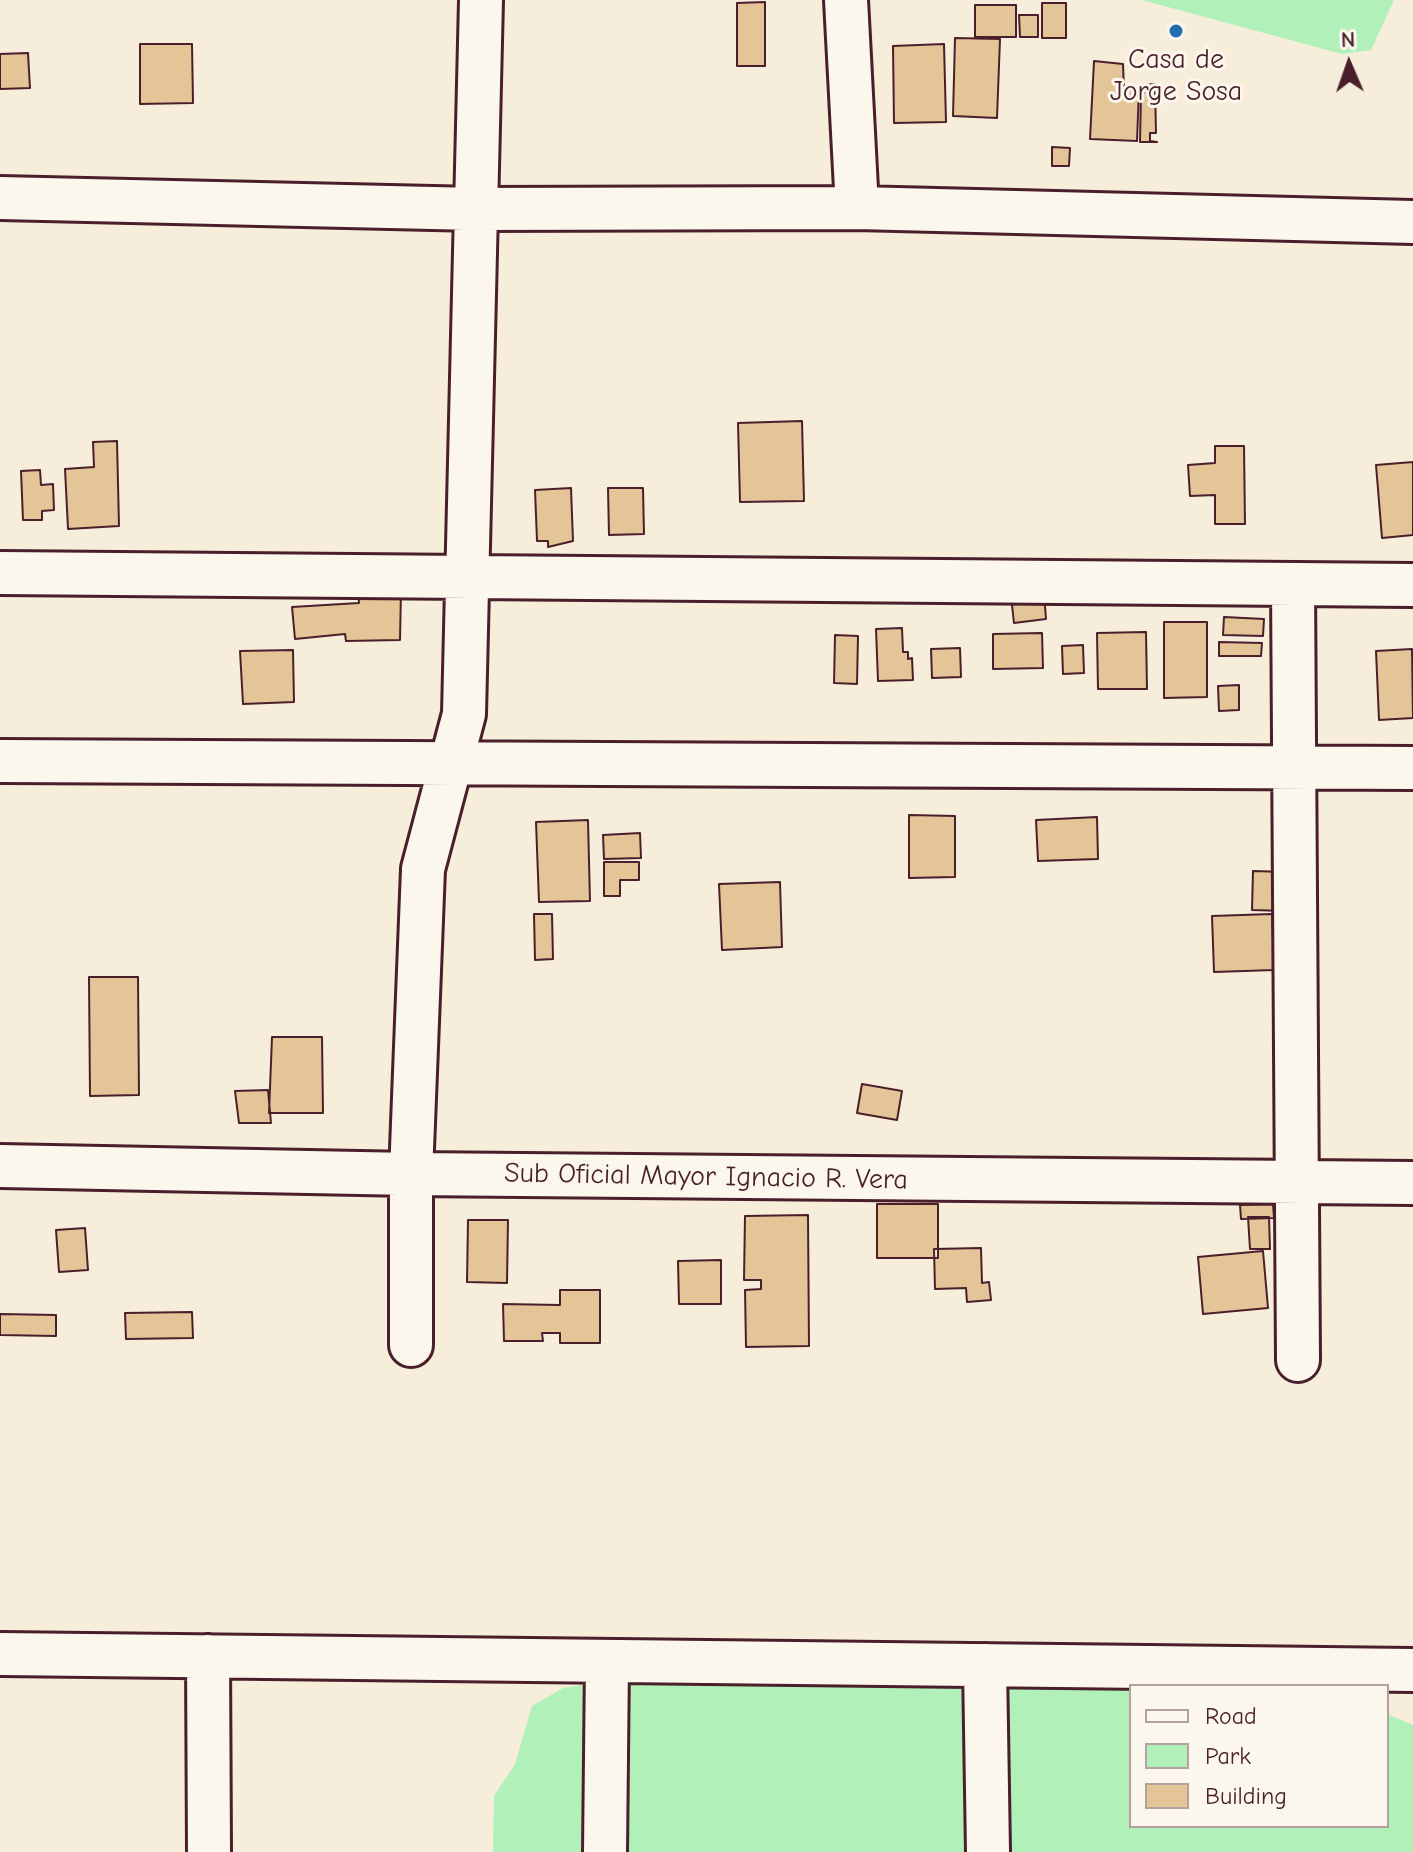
<!DOCTYPE html>
<html>
<head>
<meta charset="utf-8">
<style>
	body { margin:0 }
	#map { position:relative; width:1413px; height:1852px; overflow:hidden; background:#f6eddb; font-family:"Comic Neue",sans-serif }
	canvas { display:block }
	.legend { position:absolute; left:1129px; top:1684px; width:260px; height:144px; box-sizing:border-box; background:#fbf7ec; border:2px solid #b4a19f; margin:0; padding:10px 14px; list-style:none; font-size:24px; color:#4a1f2b }
	.legend li { display:flex; align-items:center; gap:16px; height:40px }
	.legend b { width:40px; border:2px solid #b4a19f }
	.north { position:absolute; left:1309px; top:24px; width:80px; height:80px; -webkit-text-stroke:6px #fbf7ec; paint-order:stroke; rotate:358deg; font-size:22px; font-weight:700; line-height:32px; text-align:center; color:#4a1f2b }
	.north::after { content:''; display:block; margin:auto; width:28px; height:36px; background:#4a1f2b; clip-path:polygon(50% 0,100% 100%,50% 72%,0 100%) }
</style>
</head>
<body>
<div id="map">
<canvas width="1413" height="1852"></canvas>
<ul class="legend">
<li><b style="height:10px;background:#fbf7ec"></b>Road</li>
<li><b style="height:22px;background:#b1f0b8"></b>Park</li>
<li><b style="height:22px;background:#e4c597"></b>Building</li>
</ul>
<div class="north">N</div>
</div>
<script>
const g = document.querySelector('canvas').getContext('2d');
g.lineJoin = 'round';
function fillPath(path, color) {
  g.fillStyle = color;
  g.fill(path, 'evenodd');
}
function stroke(path, color, width, dash) {
  g.strokeStyle = color;
  g.lineWidth = width;
  g.lineCap = dash ? 'butt' : 'round';
  g.setLineDash(dash || []);
  g.stroke(path);
}
function drawText(font, color, halo, rows, align = 'center') {
  g.font = font + ' "Comic Neue",sans-serif';
  g.lineWidth = 6;
  g.setLineDash([]);
  g.textBaseline = 'middle';
  g.strokeStyle = halo;
  g.fillStyle = color;
  for (const [text, x, y, turn = 0] of rows) {
    g.save();
    g.translate(x, y);
    g.rotate((+turn || 0) * Math.PI / 180);
    g.textAlign = isNaN(turn) ? turn : align;
    if (halo) g.strokeText(text, 0, 0);
    g.fillText(text, 0, 0);
    g.restore();
  }
}
const green = new Path2D(`
	M1142,0H1394L1371,50L1342,54Z
	M713,1664L1131,1686V1826H1387V1714L1413,1725V1852H493L494,1796L515,1764L532,1706L563,1688Z`);
const building = new Path2D(`
	M765,2V66H737V3Z
	M1042,3H1066V38H1042Z
	M975,5H1016V37H975Z
	M1019,15H1038V37H1020Z
	M955,38L1000,39L997,118L953,116Z
	M140,44H192L193,103L140,104Z
	M944,44L946,122L894,123L893,46Z
	M28,53L30,88L0,89V54Z
	M1094,61L1123,64L1124,90H1139L1137,141L1090,139Z
	M1155,84L1156,133H1150V141L1157,142H1140L1141,93H1144V85Z
	M1052,147L1070,148L1069,166H1052Z
	M802,421L804,501L740,502L738,423Z
	M117,441L119,526L68,529L65,469L94,467L93,442Z
	M1215,446H1244L1245,524H1215V495L1190,496L1188,465L1215,463Z
	M1413,462V535L1382,538L1376,465Z
	M40,470L41,485L53,484L54,510L42,511V520H23L21,471Z
	M571,488L573,541L548,547V541H537L535,490Z
	M608,488H643L644,534L609,535Z
	M358,590H401L400,640L346,641L345,634L295,639L292,607L359,603Z
	M1044,593L1046,619L1014,623L1011,596Z
	M1224,617L1264,619L1263,636L1223,635Z
	M1164,622H1207V697L1164,698Z
	M902,628L903,652H908V659L912,658L913,680L878,681L876,629Z
	M1146,632L1147,689H1098L1097,633Z
	M1042,633L1043,668L993,669V634Z
	M835,635L858,636L857,684L834,683Z
	M1219,642L1262,643L1261,656H1219Z
	M1083,645L1084,673L1063,674L1062,646Z
	M960,648L961,677L932,678L931,649Z
	M1412,649L1413,718L1379,720L1376,651Z
	M293,650L294,702L243,704L240,651Z
	M1239,685V710L1219,711L1218,686Z
	M909,815L955,816V877L909,878Z
	M1097,817L1098,859L1038,861L1036,820Z
	M588,820L590,901L539,902L536,822Z
	M640,833L641,858L604,859L603,835Z
	M604,862H639V880H620V896H604Z
	M1253,871L1285,872V911L1252,910Z
	M780,882L782,947L722,950L719,884Z
	M534,914H552L553,959L535,960Z
	M1272,914L1274,970L1214,972L1212,916Z
	M89,977H138L139,1095L90,1096Z
	M272,1037H322L323,1113H269Z
	M862,1084L902,1091L897,1120L857,1113Z
	M268,1090L271,1123H239L235,1091Z
	M877,1204H938V1258H877Z
	M1273,1204L1274,1218L1241,1219L1240,1205Z
	M808,1215L809,1346L746,1347L745,1290L761,1289V1280H744L745,1216Z
	M1248,1217H1269L1270,1249H1250Z
	M468,1220H508L507,1283L467,1282Z
	M85,1228L88,1270L59,1272L56,1230Z
	M981,1248L982,1283L989,1282L991,1300L967,1302L966,1288L935,1289L934,1249Z
	M1263,1251L1268,1308L1203,1314L1198,1257Z
	M721,1260V1304H679L678,1261Z
	M560,1290H600V1343H560V1333H542L543,1341H504L503,1304L560,1305Z
	M192,1312L193,1338L126,1339L125,1313Z
	M0,1314L56,1315V1336L0,1335Z`);
const minor = new Path2D(`
	M846,0L857,208
	M0,198L476,209L857,208L1413,222
	M0,573L1413,585
	M1293,584L1298,1360
	M0,761L1413,768
	M0,1166L411,1174L1413,1183
	M411,1345V1174L423,869L464,714L481,0
	M0,1654L1413,1670
	M208,1656L209,1852
	M985,1665L988,1852
	M605,1852L607,1661`);
const markers = [
	[1176,31,8,"#1f6fb2"]
];
const poiNames = [
	["Casa de",1176,60],
	["Jorge Sosa",1176,92]
];
const streetNames = [
	["Sub Oficial Mayor Ignacio R. Vera",706,1177,1]
];
fillPath(green, '#b1f0b8');
fillPath(building, '#e4c597');
stroke(building, '#4a1f2b', 2);
stroke(minor, '#4a1f2b', 48);
stroke(minor, '#fbf7ec', 42);
for (const [x, y, r, color] of markers) {
  const dot = new Path2D();
  dot.arc(x, y, r, 0, 2 * Math.PI);
  g.fillStyle = color;
  g.fill(dot);
  stroke(dot, '#fbf7ec', 3);
}
drawText('28px', '#4a1f2b', '#fbf7ec', poiNames);
drawText('28px', '#4a1f2b', '#fbf7ec', streetNames);
</script>
</body>
</html>
